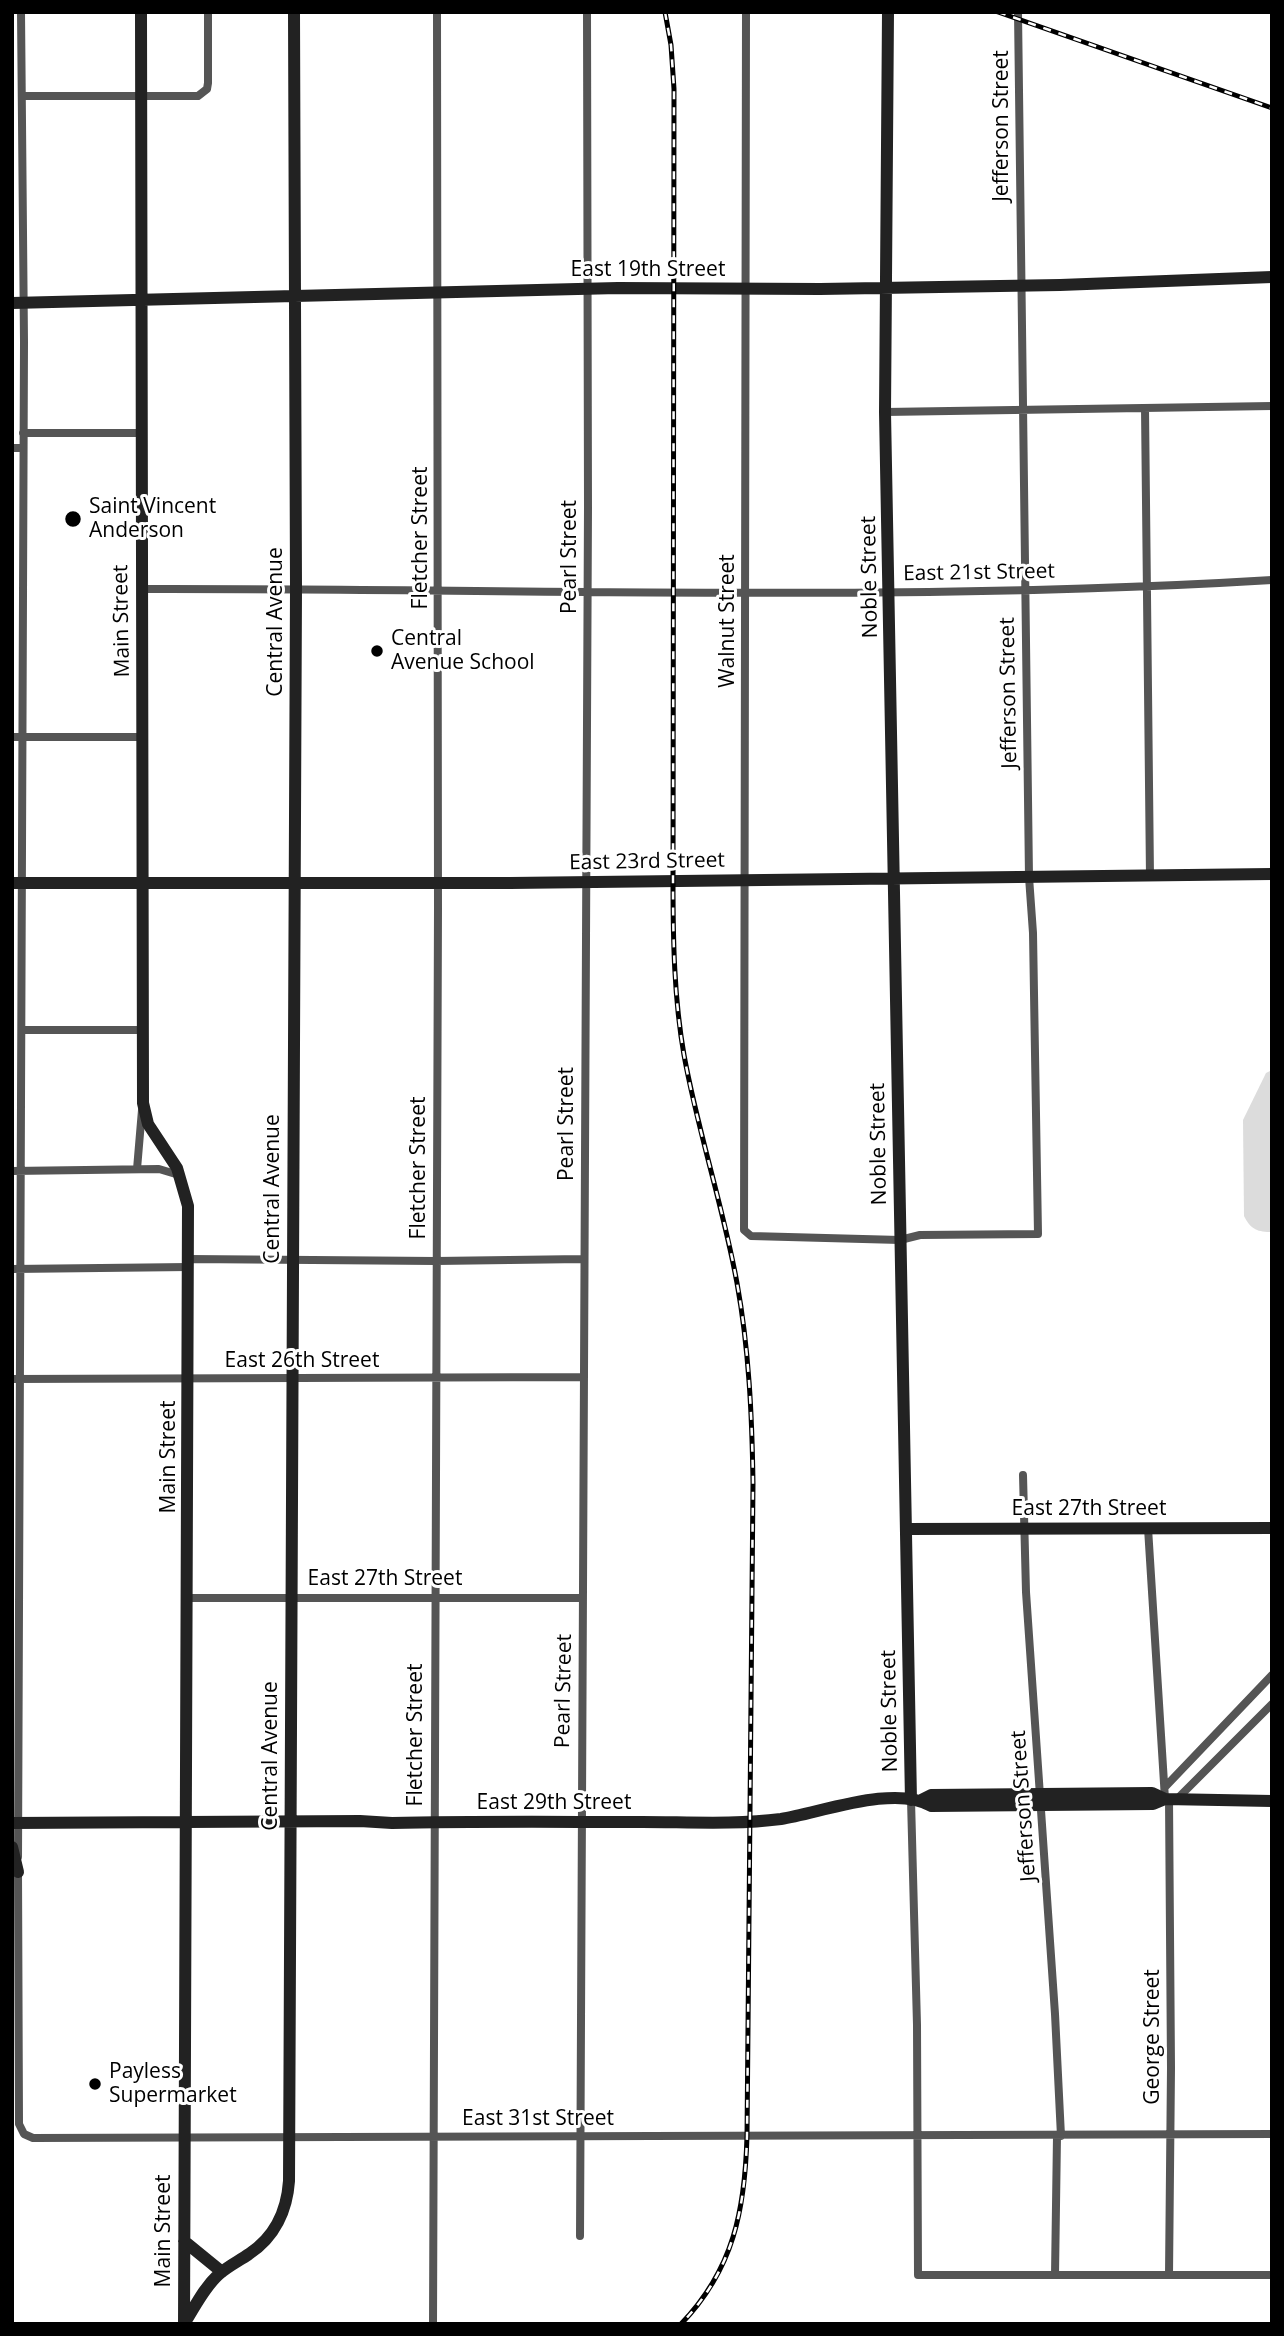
<!DOCTYPE html>
<html>
<head>
<meta charset="utf-8">
<style>
	body { margin:0 }
	#map { position:relative; width:1284px; height:2336px; overflow:hidden; background:#fff; font-family:"Open Sans",sans-serif }
	canvas { display:block }
	.frame { position:absolute; inset:0; border:14px solid #000; pointer-events:none }
</style>
</head>
<body>
<div id="map">
<canvas width="1284" height="2336"></canvas>
<div class="frame"></div>
</div>
<script>
const g = document.querySelector('canvas').getContext('2d');
g.lineJoin = 'round';
function fillPath(path, color) {
  g.fillStyle = color;
  g.fill(path, 'evenodd');
}
function stroke(path, color, width, dash) {
  g.strokeStyle = color;
  g.lineWidth = width;
  g.lineCap = dash ? 'butt' : 'round';
  g.setLineDash(dash || []);
  g.stroke(path);
}
function drawText(font, color, halo, rows, align = 'center') {
  g.font = font + ' "Open Sans",sans-serif';
  g.lineWidth = 6;
  g.setLineDash([]);
  g.textBaseline = 'middle';
  g.strokeStyle = halo;
  g.fillStyle = color;
  for (const [text, x, y, turn = 0] of rows) {
    g.save();
    g.translate(x, y);
    g.rotate((+turn || 0) * Math.PI / 180);
    g.textAlign = isNaN(turn) ? turn : align;
    if (halo) g.strokeText(text, 0, 0);
    g.fillText(text, 0, 0);
    g.restore();
  }
}
const green = new Path2D(`
	M1272,1070V1232C1258,1232 1251,1230 1244,1216L1243,1120L1266,1073Z`);
const street = new Path2D(`
	M746,12L744,1230L751,1236L900,1240L920,1235L1038,1234L1033,933L1029,877L1018,12
	M22,96H198L207,89L208,83V12
	M1145,408L1150,877
	M885,412L1272,406
	M23,433H141
	M12,448H23
	M141,589C518,588 895,603 1272,580
	M12,737H142
	M22,1030H143
	M137,1169L142,1110
	M12,1171L159,1169L179,1175
	M189,1259L436,1261L583,1259
	M12,1269L189,1267
	M12,1379L584,1377
	M1023,1475L1026,1592L1055,2014L1061,2136
	M1148,1528L1165,1799
	M188,1598H582
	M1165,1787L1272,1675
	M1177,1799L1272,1704
	M911,1800L917,2025L918,2275H1272
	M18,1857L24,342L21,12
	M18,1870L19,2124L24,2134L33,2138L1272,2134
	M580,2236L588,507L587,12
	M1055,2275L1057,2136
	M1169,2275L1171,2068L1169,1799
	M433,2324L438,908L437,12`);
const secondary = new Path2D(`
	M141,12L143,1103L148,1124L177,1168L188,1206L184,2324
	M888,12L885,412L911,1800
	M12,303L618,288L820,289L1060,285L1272,277
	M12,883H510L1272,874
	M906,1529L1272,1528
	M921,1800L931,1795L1152,1793L1165,1799L1272,1801
	M12,1823L360,1821L392,1823C475,1821 559,1822 642,1822C688,1822 735,1825 781,1819C820,1813 895,1784 931,1806L1153,1804L1165,1799
	M12,1847L18,1872
	M184,2241L222,2272
	M184,2324C195,2307 203,2289 218,2275C228,2266 239,2261 249,2254C275,2237 287,2210 289,2181L296,589L294,12`);
const rail = new Path2D(`
	M665,12L671,45L674,89L673,881C673,940 674,998 684,1055C698,1132 723,1206 737,1283C749,1349 752,1416 753,1483L747,2136C745,2209 734,2269 681,2324
	M998,12L1272,108`);
const markers = [
	[73,519,9,"#000"],
	[377,651,7,"#000"],
	[95,2084,7,"#000"]
];
const streetNames = [
	["Jefferson Street",1002,126,-90],
	["East 19th Street",648,270],
	["Fletcher Street",421,538,-90],
	["Pearl Street",570,557,-90],
	["East 21st Street",979,573,-1],
	["Noble Street",870,577,-91],
	["Main Street",122,621,-91],
	["Walnut Street",728,621,-90],
	["Central Avenue",276,622,-90],
	["Jefferson Street",1009,693,-91],
	["East 23rd Street",647,862,-1],
	["Pearl Street",567,1124,-90],
	["Noble Street",879,1144,-91],
	["Fletcher Street",419,1168,-90],
	["Central Avenue",273,1189,-90],
	["East 26th Street",302,1361],
	["Main Street",169,1457,-90],
	["East 27th Street",1089,1509],
	["East 27th Street",385,1579],
	["Pearl Street",564,1691,-89],
	["Noble Street",890,1711,-91],
	["Fletcher Street",416,1735,-90],
	["Central Avenue",271,1756,-90],
	["East 29th Street",554,1803],
	["Jefferson Street",1024,1806,-94],
	["George Street",1153,2037,-90],
	["East 31st Street",538,2119],
	["Main Street",164,2231,-90]
];
const poiNames = [
	["Saint Vincent",89,507],
	["Anderson",89,531],
	["Central",391,639],
	["Avenue School",391,663],
	["Payless",109,2072],
	["Supermarket",109,2096]
];
fillPath(green, '#dcdcdc');
stroke(street, '#555', 8);
stroke(secondary, '#222', 12);
stroke(rail, '#000', 5);
stroke(rail, '#fff', 2.5, [8]);
for (const [x, y, r, color] of markers) {
  const dot = new Path2D();
  dot.arc(x, y, r, 0, 2 * Math.PI);
  g.fillStyle = color;
  g.fill(dot);
  stroke(dot, '#fff', 2.5);
}
drawText('21px', '#000', '#fff', streetNames);
drawText('21px', '#000', '#fff', poiNames, 'left');
</script>
</body>
</html>
